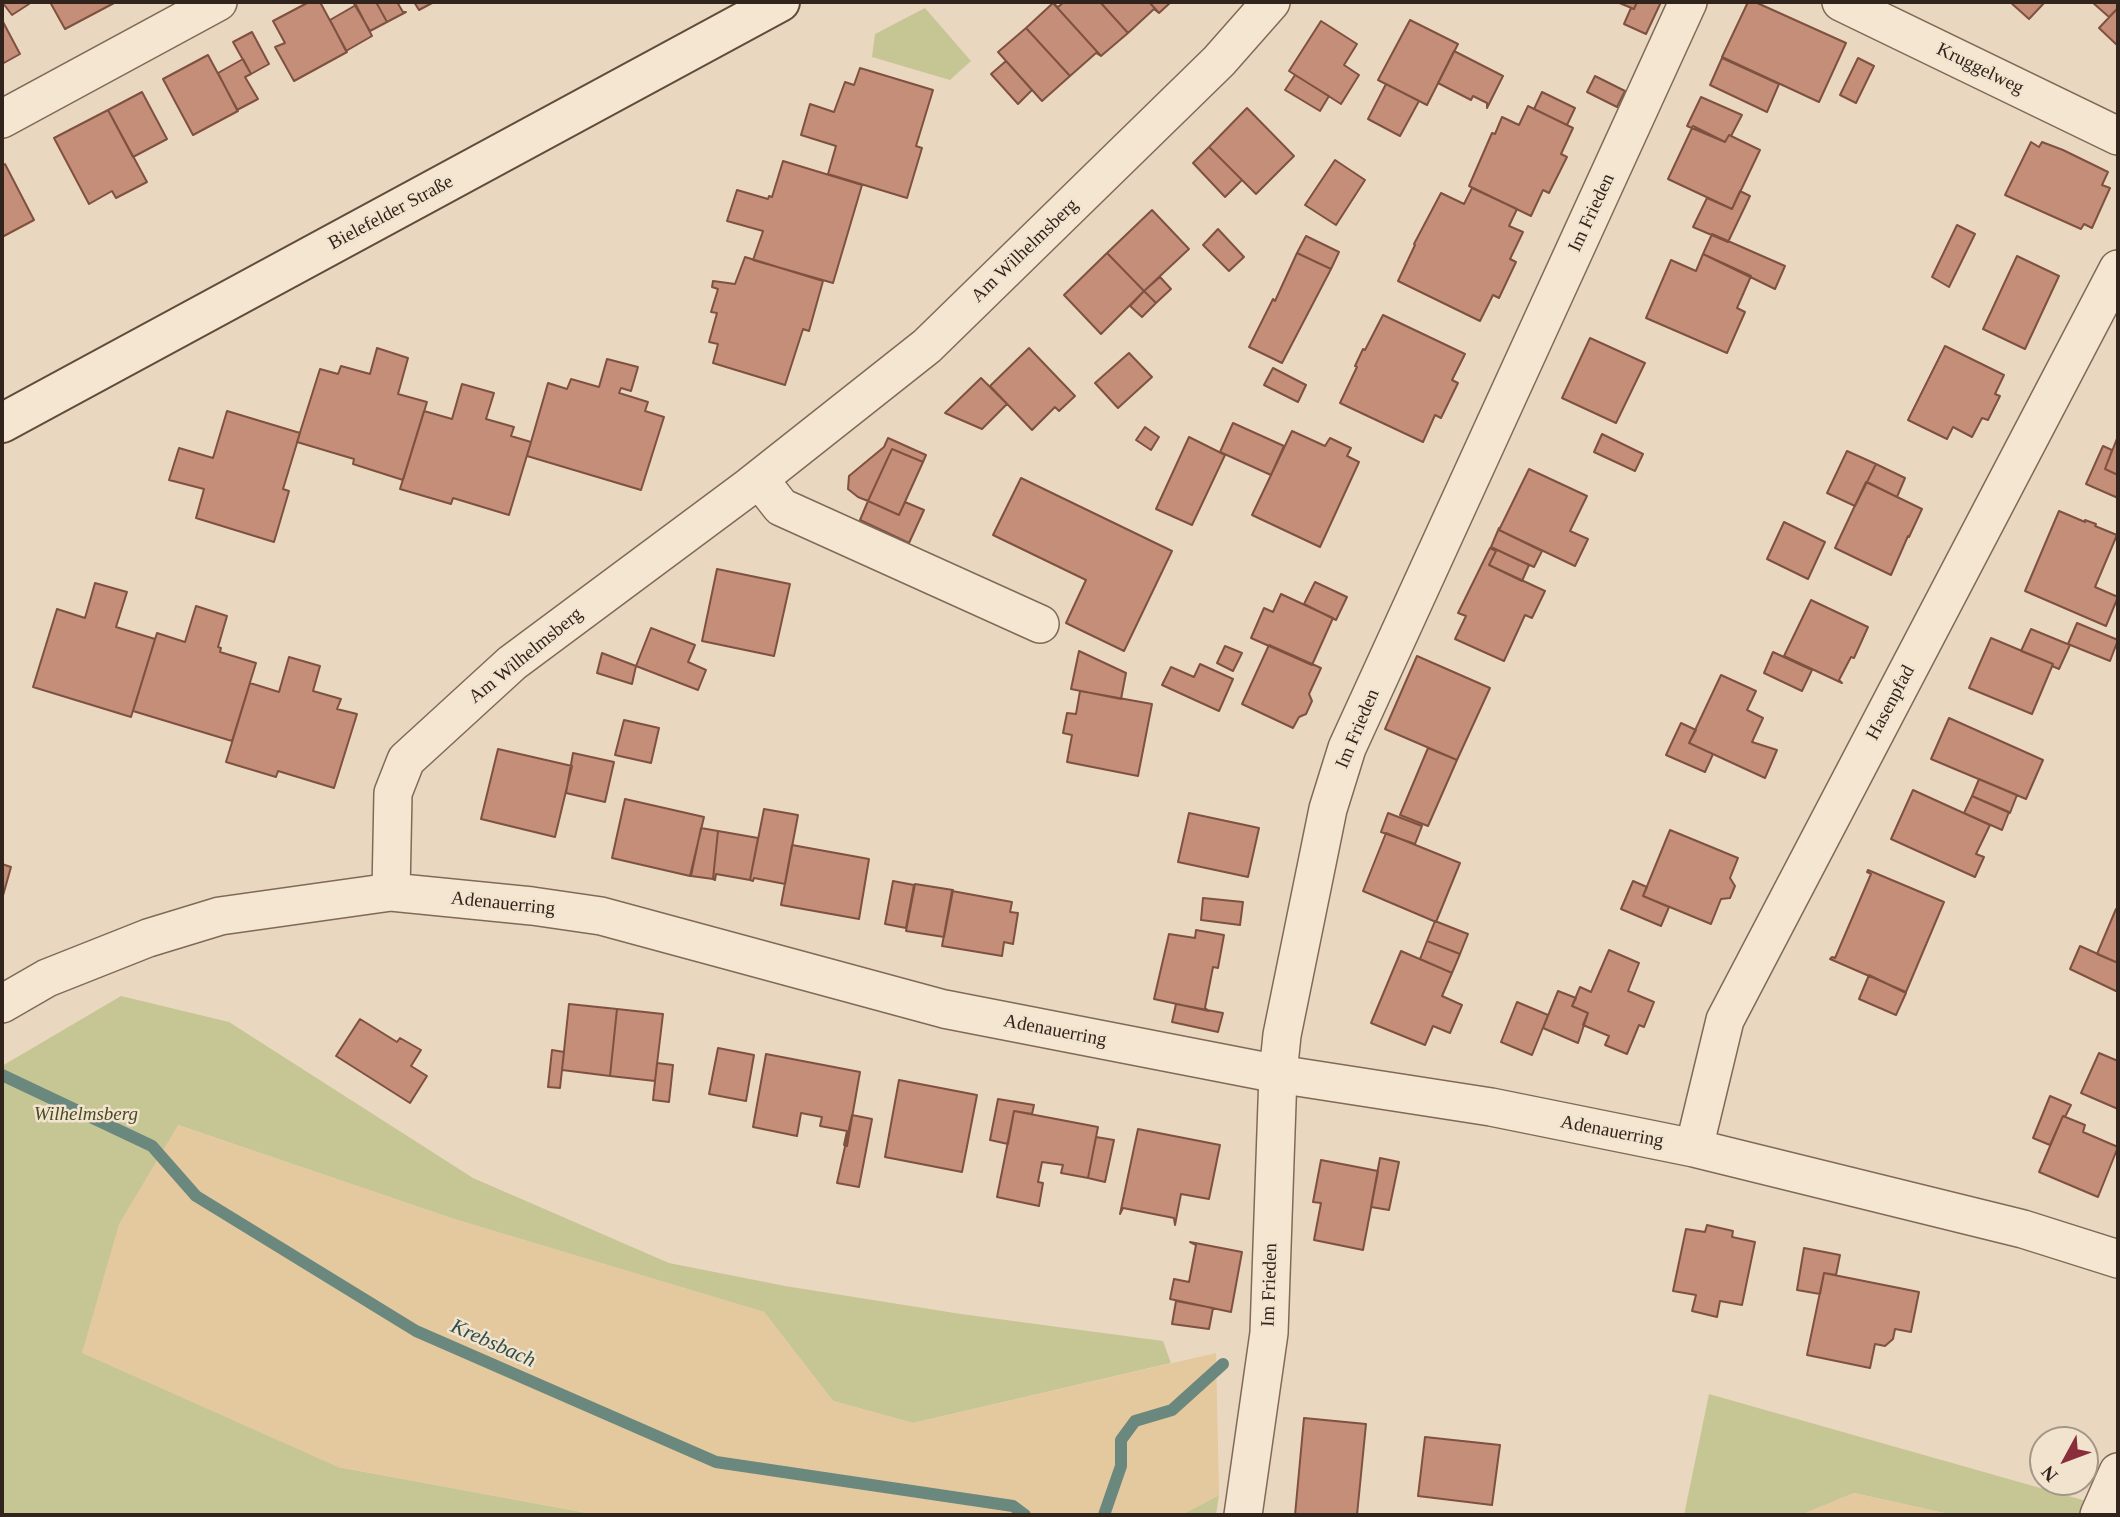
<!DOCTYPE html>
<html>
<head>
<meta charset="utf-8">
<style>
	body { margin:0 }
	#map { position:relative; width:2120px; height:1517px; overflow:hidden; background:#ead7bf; font-family:"Times New Roman",serif }
	canvas { display:block }
	.frame { position:absolute; inset:0; border:4px solid #31241c; pointer-events:none }
	.north { position:absolute; left:2029px; top:1426px; width:70px; height:70px; box-sizing:border-box; background:#f2e3ce; border:2px solid #a59787; border-radius:50%; rotate:229deg; font-size:19px; font-weight:700; line-height:28px; text-align:center; color:#31241c }
	.north::after { content:''; display:block; margin:auto; width:24px; height:32px; background:#8b2e3b; clip-path:polygon(50% 0,100% 100%,50% 72%,0 100%) }
</style>
</head>
<body>
<div id="map">
<canvas width="2120" height="1517"></canvas>
<div class="frame"></div>
<div class="north">N</div>
</div>
<script>
const g = document.querySelector('canvas').getContext('2d');
g.lineJoin = 'round';
function fillPath(path, color) {
  g.fillStyle = color;
  g.fill(path, 'evenodd');
}
function stroke(path, color, width, dash) {
  g.strokeStyle = color;
  g.lineWidth = width;
  g.lineCap = dash ? 'butt' : 'round';
  g.setLineDash(dash || []);
  g.stroke(path);
}
function drawText(font, color, halo, rows, align = 'center') {
  g.font = font + ' "Times New Roman",serif';
  g.lineWidth = 5;
  g.setLineDash([]);
  g.textBaseline = 'middle';
  g.strokeStyle = halo;
  g.fillStyle = color;
  for (const [text, x, y, turn = 0] of rows) {
    g.save();
    g.translate(x, y);
    g.rotate((+turn || 0) * Math.PI / 180);
    g.textAlign = isNaN(turn) ? turn : align;
    if (halo) g.strokeText(text, 0, 0);
    g.fillText(text, 0, 0);
    g.restore();
  }
}
const green = new Path2D(`
	M925,8L971,61L950,80L872,57L875,34Z
	M121,996L229,1022L473,1178L669,1263L785,1286L961,1314L1163,1341L1171,1363L913,1423L833,1401L764,1312L454,1219L178,1125L338,1467L598,1515H2V1066Z
	M1709,1394L2072,1497L2118,1510V1515H1953L1854,1493L1801,1515H1684Z
	M1219,1495L1216,1515H1181Z`);
const sand = new Path2D(`
	M178,1125L454,1219L764,1312L833,1401L913,1423L1216,1353L1219,1495L1181,1515H598L338,1467L82,1353L119,1224Z
	M1854,1493L1953,1515H1801Z`);
const stream = new Path2D(`
	M2,1075L152,1146L196,1196L416,1331L716,1462L1013,1506L1025,1515
	M1104,1515L1121,1466V1440L1135,1421L1172,1410L1223,1364`);
const building = new Path2D(`
	M2,2H28L29,4L12,15Z
	M50,2H116L65,29Z
	M309,2H320L347,52L294,81L275,47L285,43L273,21Z
	M353,2H376L387,22L370,31Z
	M376,2H397L403,12H406L387,22Z
	M414,2H434L419,10Z
	M1064,2H1100L1128,33L1101,56L1053,3L1058,7Z
	M1100,2H1149L1159,13L1154,9L1128,33Z
	M1149,2H1171L1159,13Z
	M1617,2H1637L1634,9Z
	M1637,2H1661L1646,34L1624,24L1631,8L1634,9Z
	M1748,2H1755L1846,43L1819,102L1722,57Z
	M2010,2H2045L2029,19Z
	M2092,2H2118V8L2109,17Z
	M1053,3L1101,56L1096,53L1070,76L1026,28Z
	M356,5L372,36L346,51L330,20Z
	M2118,8V46L2099,28Z
	M2,20L20,54L2,64Z
	M1410,20L1458,44L1427,105L1378,80Z
	M1321,21L1357,44L1344,65L1359,75L1341,104L1289,71Z
	M1026,28L1070,76L1042,101L998,52Z
	M252,32L269,64L251,74L233,42Z
	M1454,51L1503,76L1487,108V103L1473,96L1471,100L1438,83Z
	M208,55L238,111L193,135L163,79Z
	M1722,58L1779,84L1767,112L1710,85Z
	M1858,58L1874,66L1856,103L1840,95Z
	M243,59L251,74L245,77L258,99L237,110L218,73Z
	M1006,61L1032,90L1018,104L991,74Z
	M860,68L933,90L916,146L922,148L907,198L828,174L836,146L801,135L810,104L834,112L845,82L854,85Z
	M1295,75L1329,96L1320,111L1285,90Z
	M1595,76L1625,91L1617,107L1587,92Z
	M1386,84L1419,101L1400,136L1368,119Z
	M142,92L167,139L133,157L108,110Z
	M1542,92L1575,108L1567,125L1534,109Z
	M1701,97L1742,115L1731,136L1729,135L1725,142L1687,126Z
	M1528,106L1573,128L1561,154L1567,157L1549,193L1543,190L1531,216L1469,186L1492,133L1495,134L1502,117L1519,125Z
	M1247,108L1294,156L1256,194L1209,147Z
	M108,110L147,182L116,198L112,191L89,204L54,138Z
	M1693,126L1725,142L1729,135L1760,150L1732,209L1668,179Z
	M2031,142L2039,147L2042,142L2063,150L2108,172L2102,185L2110,188L2092,228L2084,224L2081,229L2005,195Z
	M1209,147L1242,180L1225,197L1193,163Z
	M1335,160L1365,180L1336,225L1305,205Z
	M783,161L862,185L833,283L753,260L763,231L727,221L737,190L768,199L769,196L772,197Z
	M5,164L34,220L2,237V166Z
	M1472,188L1517,209L1509,226L1523,232L1510,259L1516,262L1499,298L1493,295L1480,321L1398,281L1415,245L1414,244L1441,193L1464,204Z
	M1740,191L1750,196L1728,242L1693,227L1707,198L1732,209Z
	M1152,210L1189,249L1144,291L1107,253Z
	M1957,225L1975,234L1949,287L1932,277Z
	M1218,229L1244,257L1229,271L1203,245Z
	M1712,234L1785,266L1775,289L1703,254Z
	M1306,236L1339,252L1331,269L1297,253Z
	M1107,253L1144,291L1101,334L1064,295Z
	M1297,253L1331,269L1282,363L1249,347L1273,299L1275,301Z
	M1703,254L1751,276L1737,308L1745,312L1727,353L1646,318L1671,260L1696,271Z
	M2017,256L2059,276L2025,349L1983,329Z
	M745,257L823,281L809,331L803,329L785,385L713,363L718,344L709,342L717,313L711,312L718,289L712,287L713,281L735,284Z
	M1160,277L1171,289L1156,303L1144,291Z
	M1144,291L1156,303L1142,317L1130,306Z
	M1383,315L1465,354L1452,380L1458,383L1441,418L1435,415L1423,442L1340,403L1357,367L1355,366L1363,349L1365,350Z
	M1590,338L1645,363L1616,423L1562,398Z
	M1945,346L2004,375L1995,394L2000,396L1988,420L1982,418L1972,437L1953,427L1947,439L1908,420Z
	M377,348L408,358L398,394L427,402L403,480L353,464L354,459L297,442L320,369L338,374L341,366L370,374Z
	M1029,348L1075,396L1059,411L1055,407L1032,430L990,386Z
	M1129,353L1152,377L1118,408L1095,383Z
	M607,359L638,367L631,391L621,388L619,393L648,402L645,411L664,417L641,490L527,456L548,383L567,389L571,379L599,387Z
	M1273,368L1306,385L1298,402L1264,385Z
	M981,378L1007,404L982,429L945,413Z
	M462,384L494,393L486,419L514,427L511,436L531,442L509,515L453,498L451,504L400,489L424,411L452,419Z
	M227,411L300,433L283,489L289,491L274,542L196,518L204,489L169,480L179,448L213,458Z
	M1233,423L1284,446L1271,475L1220,452Z
	M1145,427L1159,437L1151,450L1136,440Z
	M1292,431L1325,446L1330,438L1351,448L1347,456L1359,462L1320,547L1252,515Z
	M1602,434L1643,454L1635,471L1594,452Z
	M2118,436V475L2105,469Z
	M1189,437L1225,455L1192,525L1156,509Z
	M888,438L926,455L923,462L892,449L868,501L858,497L848,489L849,476L884,447Z
	M2103,446L2112,450L2105,469L2118,475V498L2086,484Z
	M892,449L923,462L899,515L868,501Z
	M1847,451L1876,464L1855,506L1827,493Z
	M1876,464L1905,478L1897,497L1867,482Z
	M1529,469L1587,496L1570,531L1588,539L1575,566L1499,530Z
	M1021,478L1172,551L1124,651L1066,623L1086,580L993,535Z
	M1866,482L1922,509L1909,537L1908,536L1891,575L1835,548Z
	M868,501L899,515L905,502L924,510L909,543L860,520Z
	M2059,511L2085,522V520L2096,524L2095,526L2117,535L2095,587L2118,597L2106,626L2025,591Z
	M1784,522L1825,542L1808,579L1767,559Z
	M1499,528V530L1542,551L1534,567L1491,547Z
	M1491,547L1529,565L1522,581L1489,565L1496,551Z
	M1490,548L1496,551L1489,565L1545,591L1532,618L1525,615L1504,661L1455,639L1466,616L1458,613Z
	M717,569L790,584L774,656L702,641Z
	M1315,582L1347,597L1336,620L1304,604Z
	M95,583L127,592L116,627L155,639L131,717L33,687L57,609L85,618Z
	M1281,594L1333,618L1312,665L1251,638L1264,608L1273,612Z
	M1811,600L1868,627L1854,658L1851,657L1839,680L1842,683L1784,656Z
	M196,606L227,616L218,647L221,648L220,652L256,663L232,741L133,711L157,633L185,642Z
	M2077,623L2118,640L2110,661L2068,644Z
	M651,628L695,645L688,662L706,670L698,690L636,666Z
	M2031,629L2070,645L2059,669L2052,666L2053,664L2021,651Z
	M1991,638L2053,664L2032,714L1969,688Z
	M1269,645L1321,668L1309,694L1312,701L1306,714L1299,717L1293,728L1242,704Z
	M1225,646L1242,653L1233,671L1217,663Z
	M1079,651L1126,673L1121,699L1071,689Z
	M1773,652L1812,670L1802,691L1764,673Z
	M602,653L636,666L632,684L597,673Z
	M1417,656L1490,688L1457,760L1385,729Z
	M289,657L320,666L313,691L341,699L337,709L357,714L334,788L278,771L276,777L226,762L250,683L279,692Z
	M1200,664L1233,679L1219,711L1162,685L1171,667L1194,677Z
	M1721,675L1756,691L1747,710L1763,718L1752,742L1777,750L1765,778L1689,743Z
	M1080,691L1152,704L1138,776L1067,762L1072,735L1063,733L1067,713L1076,714Z
	M1949,718L2043,760L2026,799L1931,759Z
	M624,720L659,728L651,763L615,755Z
	M1681,723L1696,730L1689,743L1713,754L1705,772L1666,755Z
	M1428,748L1457,760L1428,826L1400,815Z
	M498,749L572,766L555,837L481,819Z
	M573,753L614,762L605,802L566,793Z
	M1979,779L2017,795L2010,813L1972,796Z
	M1913,790L1990,825L1976,854L1984,857L1975,877L1891,839Z
	M1972,796L2009,812L2002,830L1964,813Z
	M625,799L704,817L690,876L612,858Z
	M764,809L798,815L785,884L754,878L753,881L750,880Z
	M1189,813L1259,828L1248,877L1178,862Z
	M1388,813L1422,826L1415,844L1381,832Z
	M701,828L718,831L713,879L691,876Z
	M1670,830L1738,858L1730,878L1735,886L1730,898L1721,899L1711,924L1643,896Z
	M718,831L758,838L750,880L716,874L715,880L713,879Z
	M1386,833L1460,863L1436,922L1363,891Z
	M792,845L869,859L859,919L781,905Z
	M2,864L11,867L2,899Z
	M1868,870L1944,902L1906,992L1830,959L1832,957L1835,958L1871,874L1867,872Z
	M893,881L914,885L906,928L885,924Z
	M1633,881L1647,887L1643,896L1669,907L1661,926L1621,909Z
	M915,884L953,890L944,937L906,931Z
	M952,891L1012,902L1010,912L1018,913L1013,944L1004,942L1002,956L942,946Z
	M1203,898L1243,902L1240,925L1201,920Z
	M2116,909L2118,910V963L2097,954Z
	M1435,921L1468,934L1460,954L1427,941Z
	M1196,930L1224,935L1218,968L1213,967L1205,1008L1209,1011L1154,999L1169,934L1195,938Z
	M1427,941L1460,954L1452,973L1420,959Z
	M2080,946L2118,963V992L2070,969Z
	M1609,950L1639,963L1628,991L1654,1002L1644,1027L1639,1025L1627,1054L1605,1045L1609,1036L1583,1025L1588,1013L1572,1006L1580,987L1591,992Z
	M1401,951L1452,973L1442,996L1462,1005L1450,1033L1433,1026L1425,1045L1371,1023Z
	M1869,975L1906,993L1896,1015L1859,999Z
	M1558,991L1576,998L1572,1006L1588,1013L1578,1043L1543,1028Z
	M1517,1002L1548,1015L1532,1055L1501,1042Z
	M569,1004L617,1009L610,1076L562,1070Z
	M1176,1004L1223,1013L1218,1032L1172,1022Z
	M617,1009L663,1014L655,1081L610,1076Z
	M360,1019L397,1042L400,1038L421,1050L411,1066L427,1076L410,1103L336,1056Z
	M718,1048L754,1055L746,1101L709,1094Z
	M552,1050L564,1052L560,1088L548,1087Z
	M2099,1053L2118,1061V1109L2081,1093Z
	M766,1054L860,1072L847,1146L844,1145L847,1131L820,1126L822,1117L801,1113L797,1136L753,1127Z
	M657,1063L673,1065L669,1102L653,1100Z
	M899,1080L977,1095L962,1172L885,1157Z
	M2050,1096L2071,1105L2065,1117L2063,1116L2050,1145L2033,1138Z
	M998,1099L1034,1105L1032,1114L1014,1111L1008,1144L990,1140Z
	M1014,1111L1098,1127L1088,1178L1061,1173L1063,1165L1042,1162L1038,1182L1043,1183L1039,1206L997,1197Z
	M852,1115L872,1119L859,1187L837,1183Z
	M2063,1116L2085,1125L2083,1132L2118,1147L2098,1197L2039,1172Z
	M1138,1129L1220,1145L1209,1199L1181,1194L1175,1225L1174,1218L1123,1208L1120,1214Z
	M1096,1137L1114,1140L1105,1182L1088,1178Z
	M1380,1158L1399,1162L1389,1210L1371,1207Z
	M1321,1160L1378,1171L1363,1250L1314,1240L1321,1203L1313,1202Z
	M1707,1225L1733,1231L1732,1237L1755,1242L1742,1305L1720,1301L1717,1317L1692,1311L1696,1295L1673,1291L1686,1229L1705,1232Z
	M1190,1242L1242,1252L1231,1312L1170,1299L1174,1279L1189,1282L1196,1245Z
	M1804,1248L1840,1255L1836,1275L1824,1273L1820,1294L1797,1290Z
	M1824,1273L1919,1292L1911,1332L1895,1329L1893,1339L1885,1346L1875,1344L1870,1368L1807,1355Z
	M1176,1301L1213,1308L1209,1329L1172,1324Z
	M1304,1418L1366,1424L1357,1515H1295Z
	M1425,1437L1500,1445L1492,1505L1418,1496Z`);
const street = new Path2D(`
	M1841,2L2118,136
	M2,119L218,2
	M759,479L781,507L1040,624
	M391,892L393,793L406,760L512,663L750,486L927,346L1219,61L1271,2
	M2,1004L47,978L148,938L220,916L391,892L532,906L601,916L944,1009L1278,1074L1491,1107L1694,1148L2023,1229L2118,1259
	M1694,1148L1725,1020L2118,269
	M1243,1515L1269,1333L1278,1074L1282,1035L1328,809L1347,748L1688,2
	M2099,1515L2118,1472`);
const secondary = new Path2D(`
	M2,423L780,2`);
const streetNames = [
	["Kruggelweg",1980,69,26],
	["Bielefelder Straße",391,213,-28],
	["Im Frieden",1592,213,-65],
	["Am Wilhelmsberg",1025,251,-44],
	["Am Wilhelmsberg",526,656,-39],
	["Hasenpfad",1891,703,-62],
	["Im Frieden",1358,729,-67],
	["Adenauerring",503,904,6],
	["Adenauerring",1055,1031,11],
	["Adenauerring",1612,1132,11],
	["Im Frieden",1270,1285,-88]
];
const parkNames = [
	["Wilhelmsberg",86,1115]
];
const waterNames = [
	["Krebsbach",493,1344,24]
];
fillPath(green, '#c6c694');
fillPath(sand, '#e4c89e');
stroke(stream, '#6a887d', 12);
fillPath(building, '#c58e78');
stroke(building, '#7e5141', 2);
stroke(street, '#816959', 40);
stroke(secondary, '#624a3c', 42);
stroke(street, '#f5e6d1', 37);
stroke(secondary, '#f5e6d1', 38);
drawText('19px', '#31241c', '#f2e3ce', streetNames);
drawText('italic 19px', '#484c24', '#f2e3ce', parkNames);
drawText('italic 21px', '#2d5049', '#f2e3ce', waterNames);
</script>
</body>
</html>
